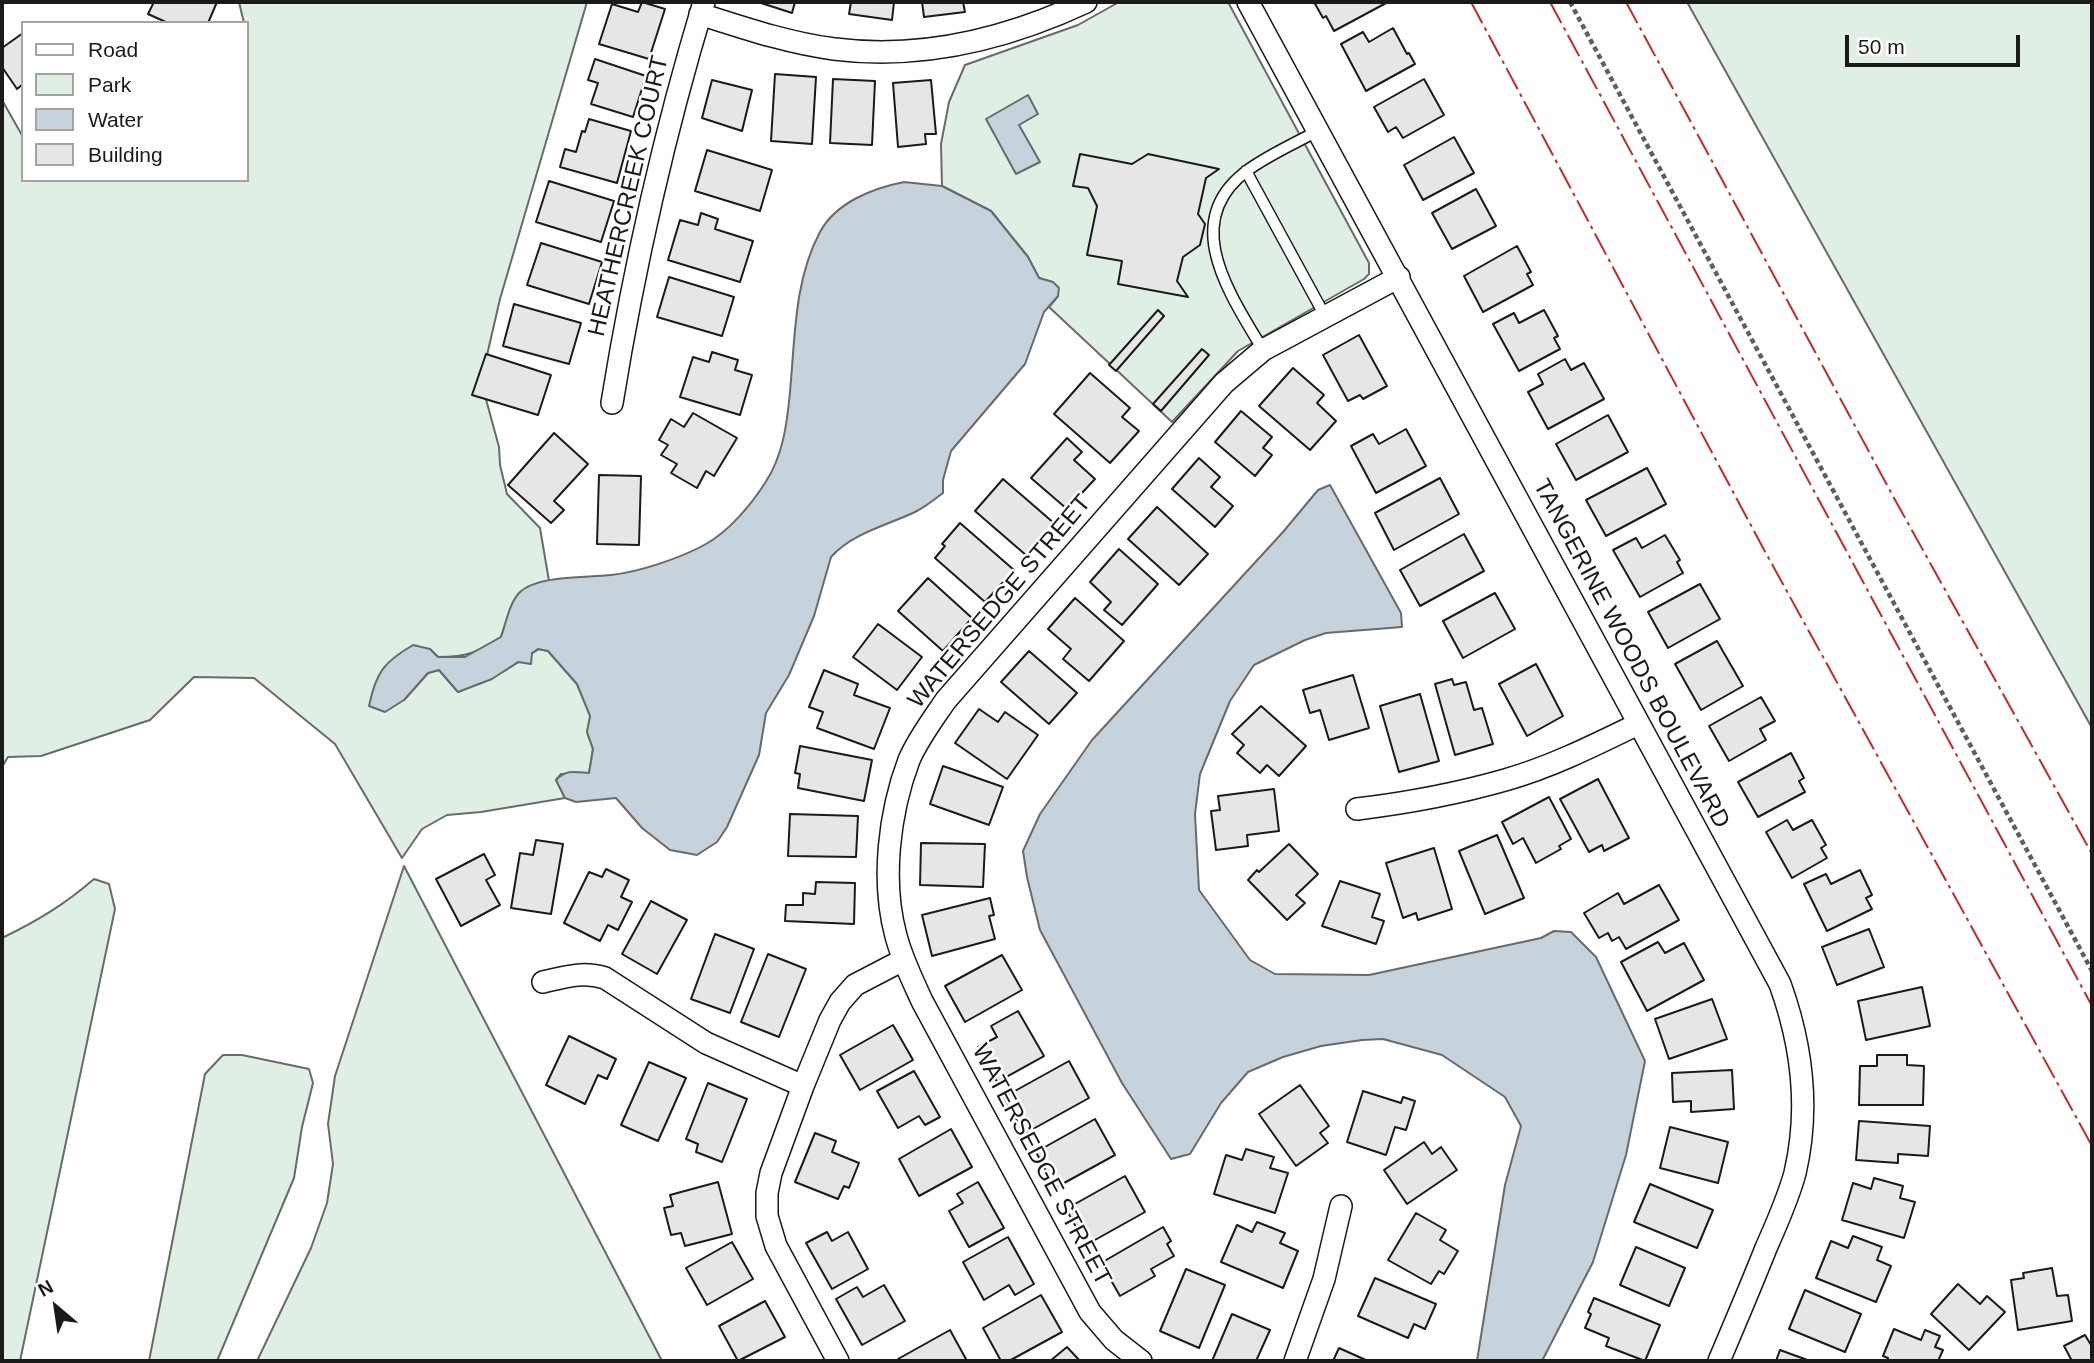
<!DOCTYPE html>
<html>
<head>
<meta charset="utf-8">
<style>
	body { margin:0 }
	#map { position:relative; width:2094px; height:1363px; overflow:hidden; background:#fff; font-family:Helvetica,sans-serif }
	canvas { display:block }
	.frame { position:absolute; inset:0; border:4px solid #1a1a1a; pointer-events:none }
	.legend { position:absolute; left:21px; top:21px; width:228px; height:161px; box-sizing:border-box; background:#fff; border:2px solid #a3a3a3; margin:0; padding:9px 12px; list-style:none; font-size:21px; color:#1a1a1a }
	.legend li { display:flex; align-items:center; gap:14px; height:35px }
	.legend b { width:35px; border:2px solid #a3a3a3 }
	.north { position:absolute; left:21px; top:1272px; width:70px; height:70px; -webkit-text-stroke:5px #fff; paint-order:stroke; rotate:331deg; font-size:19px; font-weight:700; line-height:28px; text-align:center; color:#1a1a1a }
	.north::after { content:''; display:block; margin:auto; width:24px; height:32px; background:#1a1a1a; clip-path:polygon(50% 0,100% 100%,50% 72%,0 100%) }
	.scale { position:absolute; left:1845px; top:35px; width:175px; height:32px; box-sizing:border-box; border:4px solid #1a1a1a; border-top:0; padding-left:9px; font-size:21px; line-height:24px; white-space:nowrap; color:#1a1a1a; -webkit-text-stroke:5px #fff; paint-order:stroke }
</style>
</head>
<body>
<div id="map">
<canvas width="2094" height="1363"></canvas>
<div class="frame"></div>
<ul class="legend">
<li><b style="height:9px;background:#fff"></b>Road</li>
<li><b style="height:19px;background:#e0efe3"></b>Park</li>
<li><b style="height:19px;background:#c6d2dc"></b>Water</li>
<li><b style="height:19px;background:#e6e6e6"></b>Building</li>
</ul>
<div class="north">N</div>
<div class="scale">50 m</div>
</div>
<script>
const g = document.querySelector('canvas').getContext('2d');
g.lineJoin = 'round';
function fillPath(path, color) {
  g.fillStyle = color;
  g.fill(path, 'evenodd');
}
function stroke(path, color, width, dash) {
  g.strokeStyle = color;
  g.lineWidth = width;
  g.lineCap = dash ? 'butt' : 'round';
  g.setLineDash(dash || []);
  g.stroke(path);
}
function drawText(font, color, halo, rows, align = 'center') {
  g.font = font + ' Helvetica,sans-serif';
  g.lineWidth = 5;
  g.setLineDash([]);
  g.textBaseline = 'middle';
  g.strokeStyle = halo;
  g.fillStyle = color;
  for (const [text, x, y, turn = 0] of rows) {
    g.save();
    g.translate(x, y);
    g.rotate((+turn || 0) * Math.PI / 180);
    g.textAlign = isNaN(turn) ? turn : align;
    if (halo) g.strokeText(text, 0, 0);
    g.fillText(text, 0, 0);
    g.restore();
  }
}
const green = new Path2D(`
	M239,2H587L500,299L481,381L499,447L500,465L507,494L540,528L549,581C518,584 510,612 501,637C475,653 468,657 438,657L430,649L404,700L428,673L439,670L458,692L506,670L539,649L548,651L577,684L591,716L587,732L593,749L589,774H561L556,780L565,798L481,812L447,815L422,829L402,858L335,744L254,678L194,677L150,720L41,756L8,757L2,767V100L23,137V180H247V23H244Z
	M1119,2H1228L1369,263V274L1364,279L1238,351L1172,422L1049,307L1058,296L1052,282L1039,278L1028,257L991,211L942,186L941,144L949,102L965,65L1078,25Z
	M1687,2H2092V728Z
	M404,866L662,1361H257L311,1248L327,1203L333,1164L328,1124L335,1076Z
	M94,879L109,884L115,909L20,1361H2V938C37,921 64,905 94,879Z
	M223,1055H242L309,1069L313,1083L302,1127L294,1178L217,1361H149L205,1074Z`);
const water = new Path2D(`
	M1028,95L1038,114L1019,125L1040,162L1016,174L986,119Z
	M904,182L942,186L991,211L1028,257L1039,278L1053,282L1059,288L1058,296L1044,312L1025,364L951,451L943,480V493C934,500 925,507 915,512C888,525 852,533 831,557L814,616L789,675L766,713L759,755L727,827L717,842L697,855L670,850L642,828L616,798L576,802L565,798L556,780C566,769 576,772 589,773L593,749L587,732L590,716L577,684L548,651L538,649L532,653L531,664L518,662L492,679L458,692L439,670L428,673L404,700L385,712L369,706C376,672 384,662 413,645L430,649L438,657H465L501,637C506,623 509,604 519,593C536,575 586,578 611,575C639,572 681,558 706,544C729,531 751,505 765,483C783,456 787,424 790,392C795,339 794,280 820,232C836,202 874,188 904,182Z
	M1330,485L1401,613L1402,627L1326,633L1305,640L1254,665L1230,701L1200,774L1195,814L1199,890L1250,960L1275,974L1369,975L1541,938L1554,931L1571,932L1596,957L1645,1061L1626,1155L1593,1262L1542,1361H1477L1505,1185L1521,1126L1505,1097L1442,1055L1383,1039L1362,1040L1321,1046L1283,1057L1248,1072L1221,1103L1190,1154L1171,1159L1122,1083L1040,930L1027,877L1023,851L1040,814L1092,740L1283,532L1318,490Z`);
const building = new Path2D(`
	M154,2H217L208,23H168L148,14Z
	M642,2L665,9L649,59L599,44L612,4L638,12Z
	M758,2H795L792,13Z
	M851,2H894L892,20L849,14Z
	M922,2H963L965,12L924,17Z
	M1314,2H1388L1334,31L1326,16L1323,18Z
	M1393,28L1407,54L1409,53L1415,64L1366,91L1341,44L1363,32L1369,42Z
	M23,33V84L17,89L2,67V48Z
	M595,59L646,76L633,117L591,104L598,83L588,80Z
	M775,74L816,77L812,144L771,141Z
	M833,79L875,81L872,145L830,143Z
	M1424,79L1444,115L1403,138L1396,127L1388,132L1374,107Z
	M712,80L752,90L742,131L702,118Z
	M931,80L936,134H925L926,144L898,147L893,83Z
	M589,119L631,131L617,183L560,167L565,149L576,152L582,131L585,132Z
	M1454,137L1474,173L1423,200L1404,165Z
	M707,150L772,170L760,211L695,191Z
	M1080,154L1132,164L1148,154L1219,169L1206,178L1198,214L1205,224L1200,245L1183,257L1177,281L1188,297L1118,284L1122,261L1087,255L1097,206L1088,188L1073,186Z
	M549,181L614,201L601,242L536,222Z
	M1476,189L1496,226L1452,249L1432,213Z
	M701,213L718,219L715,229L753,241L740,282L668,260L680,220L698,225Z
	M541,243L602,262L589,304L527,285Z
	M1517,246L1531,272L1527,274L1533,285L1483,312L1464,276Z
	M669,277L734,297L722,336L657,317Z
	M514,304L581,323L569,364L503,346Z
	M1158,310L1164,316L1116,371L1109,365Z
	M1544,310L1558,336L1554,338L1560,349L1519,371L1493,324L1514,313L1519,323Z
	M1359,335L1387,386L1363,399L1360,395L1348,401L1323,355Z
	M1202,349L1209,355L1161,411L1153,404Z
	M712,352L738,360L735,370L752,375L740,415L680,397L693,357L709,362Z
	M486,354L551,375L538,415L472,395Z
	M1565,359L1571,370L1584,363L1604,399L1548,429L1528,392L1543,384L1538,374Z
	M1293,368L1324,395L1317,403L1336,421L1310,450L1259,406Z
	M1090,373L1130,408L1122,417L1139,431L1110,463L1054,414Z
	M1241,411L1272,437L1263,448L1272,455L1255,476L1215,442Z
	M693,413L737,438L714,476L706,471L697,488L671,473L677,464L661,455L668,445L659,440L671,419L684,427Z
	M1608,415L1628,452L1576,480L1556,444Z
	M1406,429L1426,466L1376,493L1351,446L1373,434L1379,444Z
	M554,433L588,464L554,501L564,510L551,523L508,485Z
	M1067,438L1082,452L1074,460L1095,479L1067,509L1031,478Z
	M1199,458L1220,477L1211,487L1233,506L1215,527L1172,489Z
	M1647,468L1666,504L1606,536L1586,500Z
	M599,475L641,476L639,545L597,544Z
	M1440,478L1459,514L1394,550L1375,513Z
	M1003,479L1055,524L1027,556L975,511Z
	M1157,507L1208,554L1179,585L1128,539Z
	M960,523L1014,570L985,602L935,558L945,546L942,544Z
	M1464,534L1484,571L1420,606L1400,570Z
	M1665,535L1680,560L1677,562L1683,573L1640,597L1613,550L1636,538L1642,548Z
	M1119,549L1158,584L1122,625L1104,610L1111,602L1090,582Z
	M928,578L972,618L943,651L898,611Z
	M1700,584L1720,619L1668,648L1648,612Z
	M1495,593L1515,629L1463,658L1443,621Z
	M1075,598L1124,641L1089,681L1063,659L1071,649L1048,629Z
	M878,624L922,657L897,690L853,657Z
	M1717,641L1743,686L1701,710L1675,664Z
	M1029,651L1077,693L1049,724L1001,682Z
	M1536,664L1563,716L1527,736L1499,684Z
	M824,670L858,684L854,695L890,708L874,749L817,728L823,712L809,707Z
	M1353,675L1369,728L1329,740L1320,710L1310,713L1303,690Z
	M1452,679L1454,685L1466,682L1474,710L1482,708L1493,744L1455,755L1435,684Z
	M1420,694L1439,761L1399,772L1380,706Z
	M1761,697L1775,721L1760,729L1766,740L1729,761L1709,726Z
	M1261,706L1306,746L1279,776L1267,765L1260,773L1237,753L1244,745L1232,734Z
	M979,709L998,722L1005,712L1038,735L1007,779L955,743Z
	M800,746L872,760L864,801L798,788L800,774L795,773Z
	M1791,753L1804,778L1799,781L1805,792L1758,817L1738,782Z
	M943,766L1003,787L989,825L930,804Z
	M1598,779L1629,838L1604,851L1602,845L1589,852L1560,799Z
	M1274,789L1279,831L1247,835L1248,846L1216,850L1211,811L1220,810L1218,796Z
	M1549,797L1571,839L1559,846L1561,849L1536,863L1523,838L1513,844L1502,822Z
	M790,814L858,816L856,857L788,856Z
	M1787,820L1793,830L1812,820L1826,845L1821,848L1827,858L1792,878L1766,832Z
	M1497,835L1524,898L1485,914L1459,851Z
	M536,840L563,844L551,914L511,908L520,853L533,855Z
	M921,843L985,844L983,887L920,885Z
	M1289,844L1318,874L1296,895L1305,903L1287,920L1248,880L1257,870L1259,872Z
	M1434,848L1452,909L1418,920L1416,913L1403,918L1386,863Z
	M484,854L495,875L486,880L500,905L461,926L436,879Z
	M606,869L629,880L621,897L632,902L618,930L608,925L600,941L564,923L589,872L602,877Z
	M1860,870L1872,895L1866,898L1872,909L1827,931L1804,884L1826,874L1831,884Z
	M1340,881L1380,894L1372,917L1384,921L1376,944L1322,926Z
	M816,882L855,883L854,924L785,921L786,905H803V893L815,894Z
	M1659,885L1679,920L1626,949L1619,937L1612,941L1608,933L1599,938L1584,913L1618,893L1624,904Z
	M990,898L994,915L989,916L995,939L932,956L922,915Z
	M651,901L687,920L657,974L622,954Z
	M1869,929L1884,967L1837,985L1822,947Z
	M715,934L754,949L730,1013L691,999Z
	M1658,942L1665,953L1684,943L1704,980L1647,1011L1621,962Z
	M768,954L806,969L779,1037L741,1022Z
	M1002,955L1022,990L965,1022L945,986Z
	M1922,987L1930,1026L1866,1040L1858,1001Z
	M1712,999L1727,1039L1669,1059L1655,1019Z
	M1018,1011L1044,1056L997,1082L978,1047L997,1037L991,1026Z
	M893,1025L913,1060L860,1090L840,1055Z
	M569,1036L616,1059L607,1079L598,1075L585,1104L546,1085Z
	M1877,1055H1907V1065L1924,1066L1923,1105H1859L1860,1066H1877Z
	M1069,1061L1089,1098L1024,1134L1004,1097Z
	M649,1062L686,1078L658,1141L621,1125Z
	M1732,1070L1734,1109L1691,1112V1101L1673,1102L1672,1073Z
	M914,1071L940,1117L925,1125L919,1116L898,1128L877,1091Z
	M708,1083L747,1099L722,1162L696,1152L698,1144L686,1139Z
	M1300,1085L1329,1126L1320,1133L1328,1143L1296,1166L1259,1114Z
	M1363,1091L1401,1103L1403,1097L1415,1101L1406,1130L1395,1127L1386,1155L1347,1142Z
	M1095,1119L1115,1155L1055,1188L1036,1152Z
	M1859,1121L1930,1126L1928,1156L1898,1154V1163L1856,1160Z
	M1670,1127L1728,1142L1718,1183L1660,1168Z
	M951,1129L972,1167L919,1196L899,1159Z
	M815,1133L836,1141L832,1152L859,1163L849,1188L844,1186L838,1199L795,1182Z
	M1424,1142L1432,1154L1441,1147L1457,1170L1407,1204L1384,1170Z
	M1246,1149L1274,1157L1270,1168L1288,1173L1275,1213L1214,1194L1226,1155L1242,1160Z
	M1125,1176L1145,1212L1086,1245L1066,1209Z
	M1874,1178L1903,1186L1900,1198L1915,1202L1904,1238L1842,1220L1853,1183L1871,1189Z
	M718,1182L732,1234L685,1246L681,1233L671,1235L664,1208L673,1206L670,1195Z
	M978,1182L1004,1228L969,1247L949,1211L963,1203L957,1194Z
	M1650,1184L1713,1210L1697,1248L1634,1222Z
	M1416,1213L1446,1230L1440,1240L1458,1251L1444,1274L1439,1271L1431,1284L1388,1260Z
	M1257,1222L1285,1233L1280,1243L1298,1251L1283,1288L1221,1262L1237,1225L1252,1232Z
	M1163,1227L1171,1241L1167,1244L1174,1256L1151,1269L1155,1276L1120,1296L1101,1263Z
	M827,1232L832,1241L848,1232L868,1269L832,1289L806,1243Z
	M1853,1236L1882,1247L1877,1260L1891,1266L1876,1302L1816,1278L1831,1241L1848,1248Z
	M1008,1237L1034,1284L1015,1295L1009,1285L984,1300L963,1262Z
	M732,1242L753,1279L707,1305L686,1268Z
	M1636,1247L1685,1268L1669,1306L1620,1285Z
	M2052,1268L2057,1296L2068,1295L2072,1321L2018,1330L2011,1280L2024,1278L2023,1273Z
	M1186,1269L1225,1285L1199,1348L1160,1331Z
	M1375,1278L1436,1304L1425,1329L1414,1324L1408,1338L1358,1316Z
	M1958,1284L1980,1304L1987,1296L2005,1312L1969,1350L1931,1314Z
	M884,1285L905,1321L862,1345L836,1299L857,1287L863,1297Z
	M1805,1290L1861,1314L1845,1352L1789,1329Z
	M1041,1295L1062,1332L1009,1361H1001L983,1328Z
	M1594,1298L1660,1325L1645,1361L1606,1346L1609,1338L1585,1328L1591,1314L1588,1312Z
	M765,1301L785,1337L738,1361L719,1326Z
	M1232,1314L1270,1330L1256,1361H1212Z
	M1894,1329L1921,1340L1925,1330L1940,1336L1935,1347L1943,1350L1938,1361H1887L1888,1358L1883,1356Z
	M950,1330L967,1361H899L898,1359Z
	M2085,1335L2091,1345L2092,1344V1361H2072L2064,1346Z
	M1067,1347L1080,1361H1050Z
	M1339,1348L1368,1361H1333Z
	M1780,1350L1810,1361H1776Z`);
const path = new Path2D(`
	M1570,2L2092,971`);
const lane = new Path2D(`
	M1246,171L1325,316
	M1263,350C1230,294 1178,221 1248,170C1270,154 1296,143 1319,130`);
const street = new Path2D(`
	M1248,2L1780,984C1802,1045 1810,1109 1795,1173C1788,1199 1777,1223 1766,1248C1751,1286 1735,1323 1719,1361
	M700,14C744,28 788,43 834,49C921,60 1007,39 1086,2
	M612,403C634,267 664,134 704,2
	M1357,809C1407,803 1456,794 1505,780C1551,767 1595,745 1638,724
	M543,982C565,977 583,971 605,978L706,1043L803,1086
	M838,1361L776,1246L767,1216V1193L771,1173L803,1086L830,1020L840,1002L855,985L903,960
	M1141,1361L1114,1340L1090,1312L922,1001C912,979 902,959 896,936C881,881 889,813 909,760C918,739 933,719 946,700L1224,383L1263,350L1399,277
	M1295,1361L1324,1279L1341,1206`);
const power = new Path2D(`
	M1471,2L1762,546L2092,1146
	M1550,2L2092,1006
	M1626,2L1894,498L2092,854`);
const streetNames = [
	["HEATHERCREEK COURT",629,196,-77],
	["WATERSEDGE STREET",1000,602,-50],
	["TANGERINE WOODS BOULEVARD",1631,654,62],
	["WATERSEDGE STREET",1041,1165,62]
];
fillPath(green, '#e0efe3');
stroke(green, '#6a6a6a', 2);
fillPath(water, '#c6d2dc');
stroke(water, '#6a6a6a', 2);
fillPath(building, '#e6e6e6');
stroke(building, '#1a1a1a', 2);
stroke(lane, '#1a1a1a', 13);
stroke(street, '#1a1a1a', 24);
stroke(path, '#5f5f5f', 4.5, [5, 3.5]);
stroke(lane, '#fff', 10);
stroke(street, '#fff', 21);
stroke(power, '#c62828', 2, [24, 5, 3.5, 5]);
drawText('24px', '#1a1a1a', '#fff', streetNames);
</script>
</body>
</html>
